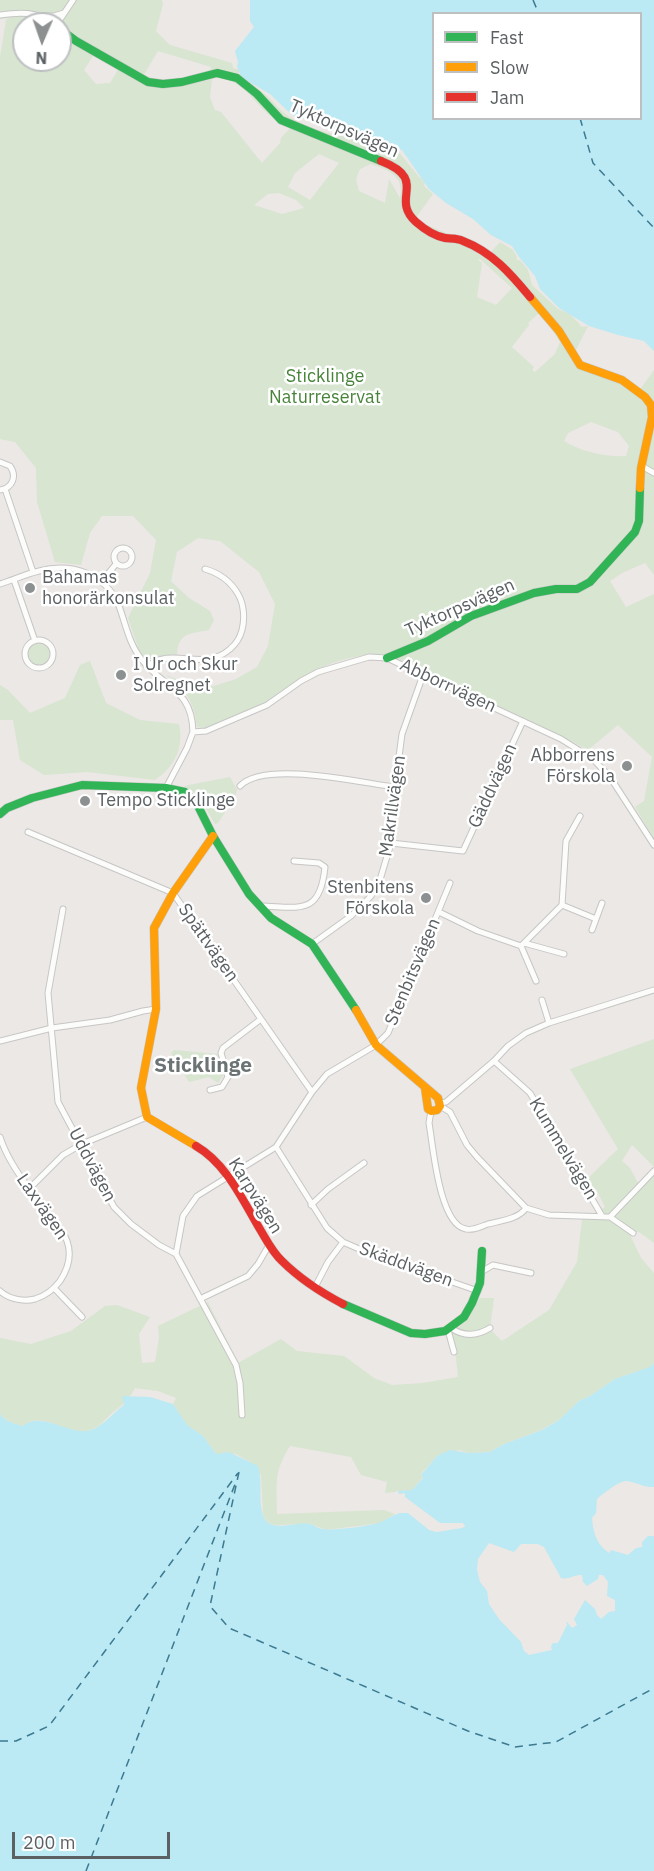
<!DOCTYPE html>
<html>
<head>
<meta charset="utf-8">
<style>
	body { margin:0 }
	#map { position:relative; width:654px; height:1871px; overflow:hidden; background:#ebe8e5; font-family:"IBM Plex Sans",sans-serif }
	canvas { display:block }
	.legend { position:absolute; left:432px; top:12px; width:210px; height:108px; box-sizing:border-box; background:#fff; border:2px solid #bdbfc1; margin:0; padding:8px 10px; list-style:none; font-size:18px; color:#5b6063 }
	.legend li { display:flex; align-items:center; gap:12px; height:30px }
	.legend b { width:30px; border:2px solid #bdbfc1 }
	.north { position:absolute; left:12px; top:12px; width:60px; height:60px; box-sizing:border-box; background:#fff; border:2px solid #bdbfc1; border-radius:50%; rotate:182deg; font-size:16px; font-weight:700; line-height:24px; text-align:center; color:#5b6063 }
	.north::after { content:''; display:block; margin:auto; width:21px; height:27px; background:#8d9090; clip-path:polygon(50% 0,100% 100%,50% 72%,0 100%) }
	.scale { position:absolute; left:12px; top:1832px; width:158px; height:27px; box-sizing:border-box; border:3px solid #5b6063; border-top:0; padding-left:8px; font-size:18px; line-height:21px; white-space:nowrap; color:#5b6063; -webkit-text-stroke:4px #fff; paint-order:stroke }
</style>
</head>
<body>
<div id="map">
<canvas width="654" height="1871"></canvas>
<ul class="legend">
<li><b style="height:8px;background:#30b455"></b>Fast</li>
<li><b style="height:8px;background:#ff9f0a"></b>Slow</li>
<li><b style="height:8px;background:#e5322d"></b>Jam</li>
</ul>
<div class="north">N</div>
<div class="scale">200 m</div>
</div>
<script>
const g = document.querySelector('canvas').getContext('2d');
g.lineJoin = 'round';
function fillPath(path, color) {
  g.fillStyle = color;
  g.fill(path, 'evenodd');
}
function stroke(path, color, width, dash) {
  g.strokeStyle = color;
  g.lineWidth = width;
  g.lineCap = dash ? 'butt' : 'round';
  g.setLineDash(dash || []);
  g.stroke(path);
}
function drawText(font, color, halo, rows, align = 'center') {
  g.font = font + ' "IBM Plex Sans",sans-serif';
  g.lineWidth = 5;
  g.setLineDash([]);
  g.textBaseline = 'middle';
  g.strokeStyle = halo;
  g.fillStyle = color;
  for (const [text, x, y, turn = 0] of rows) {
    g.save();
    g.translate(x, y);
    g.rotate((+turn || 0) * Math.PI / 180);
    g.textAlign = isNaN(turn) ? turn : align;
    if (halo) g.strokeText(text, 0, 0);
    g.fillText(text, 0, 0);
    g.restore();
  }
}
const green = new Path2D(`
	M0,0H162L163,4L156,31L170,45L232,63L233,68L240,70L238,73C244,83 257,87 267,96C274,102 279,110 287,115C302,127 348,140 367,140L370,144L397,150L419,177L423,179L422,180L425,182L424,186L433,194L415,219C440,232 466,240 491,252L500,242L513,250L517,257L516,259L521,261L528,270L532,285L558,309L570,314L582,327L588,326L575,352L583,364L639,391L654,370V575L645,563L622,573L610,581L626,607L654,594V839L635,807L644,801L652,757L618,725L588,750L560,735L387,654C356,653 325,663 299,679C287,687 277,696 265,703C247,713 225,721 205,728L197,727C192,698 189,694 166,675L193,686H214L236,679L257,667L268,646L275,604L259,572L220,541L198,538L177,552L171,581L189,598L210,611L214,620L209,630C189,634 178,632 177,656H163L147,660L139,651L128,618L150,573L156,540L133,516H102L90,533L81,565L55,562L37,502L36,468L15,442L0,439V57L6,20L9,18L0,19ZM24,24H60V60H24ZM158,51L211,67L210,71C188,77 165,86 143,76ZM95,53L119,68L110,83L96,84L84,70ZM214,77C247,81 250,100 273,118C278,122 285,124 291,127L281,138L280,143L262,163L221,112L215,110L210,97L212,79L205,81L204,79ZM319,154L339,163L310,200L288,187L295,173ZM371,164C388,170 405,176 400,198L389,179L385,203L359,191L356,179L360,169ZM279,193L296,200L304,208L282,214L254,205L268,194ZM480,259L512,288L496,305L477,297L482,263L478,260ZM539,313L549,325L560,342L555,354L535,372L532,370L534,367L512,347L529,325L528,323ZM591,422L618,432L629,446L626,456C606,457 581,452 564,441L568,433Z
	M28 654a11 11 0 1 1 22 0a11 11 0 1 1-22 0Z
	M90,661L106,703L140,720L179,724C184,748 175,766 155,780L87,772L44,775L20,760L13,720H0V685L8,690L30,713L65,698L80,665Z
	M230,777L237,790L235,797L218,823L215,824L198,795L184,786Z
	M654,1039V1167L632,1145L622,1161L630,1168L638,1183L654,1169V1243L639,1232H635L631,1237L641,1258L654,1273V1363L651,1367L615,1379L590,1396L579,1401L559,1420L541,1430L504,1444L490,1452L469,1453L459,1450L437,1456L421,1474L423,1477L412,1490L385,1493L387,1482L361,1475L351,1457L290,1446C273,1473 277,1483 277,1514L384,1510L395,1514L381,1523L326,1530L311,1524L274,1525L267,1522L263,1516L261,1475L250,1462L236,1454H216L203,1436L187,1426L173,1404L176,1398L158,1391L135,1388C128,1400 124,1404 113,1412C105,1419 98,1430 86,1431C66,1434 41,1410 23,1426C15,1424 4,1421 0,1414V1338L31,1344L71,1331L105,1306L117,1305L150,1317L139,1334L142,1363L155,1362L159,1338L158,1326L208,1302L238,1363L281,1339L297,1351L344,1356L374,1378L392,1385L423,1383L458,1377L454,1340L451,1334L468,1319L480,1298H494L490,1329L502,1341L549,1310L577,1262L582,1220L605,1207L596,1189L591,1191L585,1181L618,1149L570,1069Z
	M174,1050L217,1054L219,1063L225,1073L218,1083L209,1077L189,1082L171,1053Z`);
const water = new Path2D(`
	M250,0H654V351L644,341L618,335L589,326L559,308L540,289L535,276L519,257L512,246L491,235L473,219L446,203L429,189L402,150L379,140L338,131L291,114L270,94L241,77L237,66L238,62L235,51L254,27L250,21ZM434,14H640V118H434Z
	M654,1363V1487C644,1488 635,1481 625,1481C619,1481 600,1496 597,1499L596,1513L592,1518C593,1532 596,1544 609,1553L611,1550L628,1555L636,1548L642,1547V1542L648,1536H654V1871H0V1414C4,1421 15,1424 23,1426C40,1411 66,1433 86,1431C100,1430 113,1413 124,1405L122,1396L150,1397L173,1404L187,1425L203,1436L216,1454L229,1452L258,1466C263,1482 258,1500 263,1516C270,1534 297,1521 310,1524C315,1525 318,1529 323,1529C332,1531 369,1526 378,1523C389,1520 395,1511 408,1513L436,1532L462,1528L465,1525L440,1523L405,1497L398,1494V1491L412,1490L423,1478L421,1475L437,1456L443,1453L450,1450L469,1453L490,1452L504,1444L542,1430L559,1420L579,1401L590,1396L615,1379L650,1367ZM489,1543L514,1552L521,1544H538L544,1547L561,1578C569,1580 574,1574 582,1575L583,1582L587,1586L598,1579L599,1575H603L608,1582L607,1596L615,1600V1611L609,1612L601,1619L597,1615L595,1609L585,1600L574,1619L577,1625L572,1628L566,1621L567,1625L558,1643H553L551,1646L552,1650L529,1655L524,1651L521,1642L499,1619L489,1604L487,1591L480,1582L477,1570L478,1559Z`);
const pier = new Path2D(`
	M398,1491L399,1494L405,1493V1497L411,1503L440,1523H463L465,1527L436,1532L429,1530L408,1513L391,1512L403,1509L409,1511L430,1527L436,1529L461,1526H438L409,1505L402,1496H396L395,1492Z`);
const ferry = new Path2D(`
	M533,0L539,14
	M580,118L593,163L654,228
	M239,1472L210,1606L229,1628L468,1731L515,1747L556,1742L654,1688
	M0,1741H16L49,1726L238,1473
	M86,1871L237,1479`);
const street = new Path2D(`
	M0,15C20,12 36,11 53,24
	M41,16H54L64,13
	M57,24L73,0
	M0,462L10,466C17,476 13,488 0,490
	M642,466L654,473
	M5,489L33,572
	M114 557a9 9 0 1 1 18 0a9 9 0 1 1-18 0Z
	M14,580L35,641
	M102,581L116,564
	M0,584C13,580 26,574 39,571C72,562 106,574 119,606C126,625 129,644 142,660C165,689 192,689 193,732
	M25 654a14 14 0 1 1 28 0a14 14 0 1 1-28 0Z
	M147,667C172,645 203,673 230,649C236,644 240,638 242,630C245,619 244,604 238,594C231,582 219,573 205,569
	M240,786C265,760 361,783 395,787
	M166,788L187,748L193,732L206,731L267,705L301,681L318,672L369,657L387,658L561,739L593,759L610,777L654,845
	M28,832L173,893L312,1092
	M391,843L463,851L523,721
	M562,905L596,919
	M261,906C300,907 320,916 325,867L319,863L294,861
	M63,909L48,993L58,1102L114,1207L131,1224L159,1245L176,1254L236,1365L240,1383L242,1415
	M439,912L478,931L521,946L562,905L566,841L580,816
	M592,930L602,903
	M524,943L564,954
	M312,944L351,916L371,896L379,883L391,843L395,787L402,734L423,675
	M521,946L536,981
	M542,1000L549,1023
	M0,1041L52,1028L110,1020L143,1011L156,1009
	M494,1061L530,1093L602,1216
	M210,1090L222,1087L228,1077L221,1053L223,1048L261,1019
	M440,1103L446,1102L494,1061L508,1046L526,1033L549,1023L654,990
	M440,1106L450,1112L467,1145L477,1157L526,1208L549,1215L610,1217L633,1233
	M431,1111L429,1123C433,1145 439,1225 466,1229C473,1231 482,1226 488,1224C500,1221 519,1219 526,1208
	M0,1137C9,1165 29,1188 47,1211C54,1220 63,1230 67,1241C72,1255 68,1269 60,1281C54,1289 45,1296 35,1299C23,1302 9,1299 0,1291
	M276,1147L327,1228L343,1242L366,1252L478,1291
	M30,1188L63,1155L82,1144L147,1117
	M311,1205L328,1189L364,1163
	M610,1217L654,1171
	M176,1254L183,1216L197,1196L276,1147L312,1092L327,1074L376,1045L388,1033L450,883
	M481,1272L493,1265L531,1273
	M315,1287L328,1262L343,1242
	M54,1288L82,1317
	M200,1299L248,1276L258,1264L269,1245
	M451,1328C464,1337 477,1336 490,1328
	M448,1330L454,1352`);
const fast = new Path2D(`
	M60,29L76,41L148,82L163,84L182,82L217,73L237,78L257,94L281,120L381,161
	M387,658L428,641L471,616L534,593L556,589H577L590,582L635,532L639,521L640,488
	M0,814L7,808L32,798L82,785L166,788L185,792L197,804L213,836L249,894L271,918L312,944L356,1010
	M343,1304L411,1333L425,1334L445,1331L464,1317L472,1303L480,1283L482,1251`);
const slow = new Path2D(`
	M530,297L559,331L580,365L622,380L645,397L651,405L652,417L641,468L640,488
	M356,1010L376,1045L438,1098L440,1106L437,1110L431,1111L428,1109L425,1088
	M196,1146L147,1117L141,1088L156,1009L154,928L173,893L213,836`);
const jam = new Path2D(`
	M381,161C430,180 389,198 416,222C424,229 434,236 445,238C451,239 457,238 463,241C492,252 511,274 530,297
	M196,1146C227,1164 243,1201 261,1231C267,1241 273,1253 282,1261C299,1278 322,1293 343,1304`);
const markers = [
	[30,588,6,"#8d9090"],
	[121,675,6,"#8d9090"],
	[627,766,6,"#8d9090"],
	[85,801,6,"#8d9090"],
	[426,898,6,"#8d9090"]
];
const streetNames = [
	["Tyktorpsvägen",344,129,24],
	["Tyktorpsvägen",460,608,-24],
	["Abborrvägen",448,686,25],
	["Gäddvägen",493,786,-65],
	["Makrillvägen",393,806,-82],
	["Spättvägen",208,943,55],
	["Stenbitsvägen",413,972,-67],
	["Kummelvägen",563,1149,59],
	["Uddvägen",92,1165,62],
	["Karpvägen",255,1196,58],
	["Laxvägen",42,1207,55],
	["Skäddvägen",406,1265,20]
];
const parkNames = [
	["Sticklinge",325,377],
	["Naturreservat",325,398]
];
const poiNames = [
	["Bahamas",42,578],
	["honorärkonsulat",42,599],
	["I Ur och Skur",133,665],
	["Solregnet",133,686],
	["Abborrens",615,756,"right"],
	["Förskola",615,777,"right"],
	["Tempo Sticklinge",97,801],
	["Stenbitens",414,888,"right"],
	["Förskola",414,909,"right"]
];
const quarterNames = [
	["Sticklinge",203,1066]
];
fillPath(green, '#d8e5d1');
fillPath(water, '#bbe9f4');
fillPath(pier, '#ebe8e5');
stroke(ferry, '#3c7a90', 1.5, [8, 6]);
stroke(street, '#c7c6c6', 7);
stroke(fast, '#c7c7c7', 9);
stroke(slow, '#c7c7c7', 9);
stroke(jam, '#c7c7c7', 9);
stroke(street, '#fcfcfb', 5);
stroke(fast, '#30b455', 8);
stroke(slow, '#ff9f0a', 8);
stroke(jam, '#e5322d', 8);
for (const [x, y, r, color] of markers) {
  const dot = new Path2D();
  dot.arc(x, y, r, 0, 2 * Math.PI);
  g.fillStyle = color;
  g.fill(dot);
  stroke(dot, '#fff', 2);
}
drawText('18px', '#5b6063', '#fff', streetNames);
drawText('18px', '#48833a', '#fff', parkNames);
drawText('18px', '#5b6063', '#fff', poiNames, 'left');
drawText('bold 21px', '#6c7375', '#fff', quarterNames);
</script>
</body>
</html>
